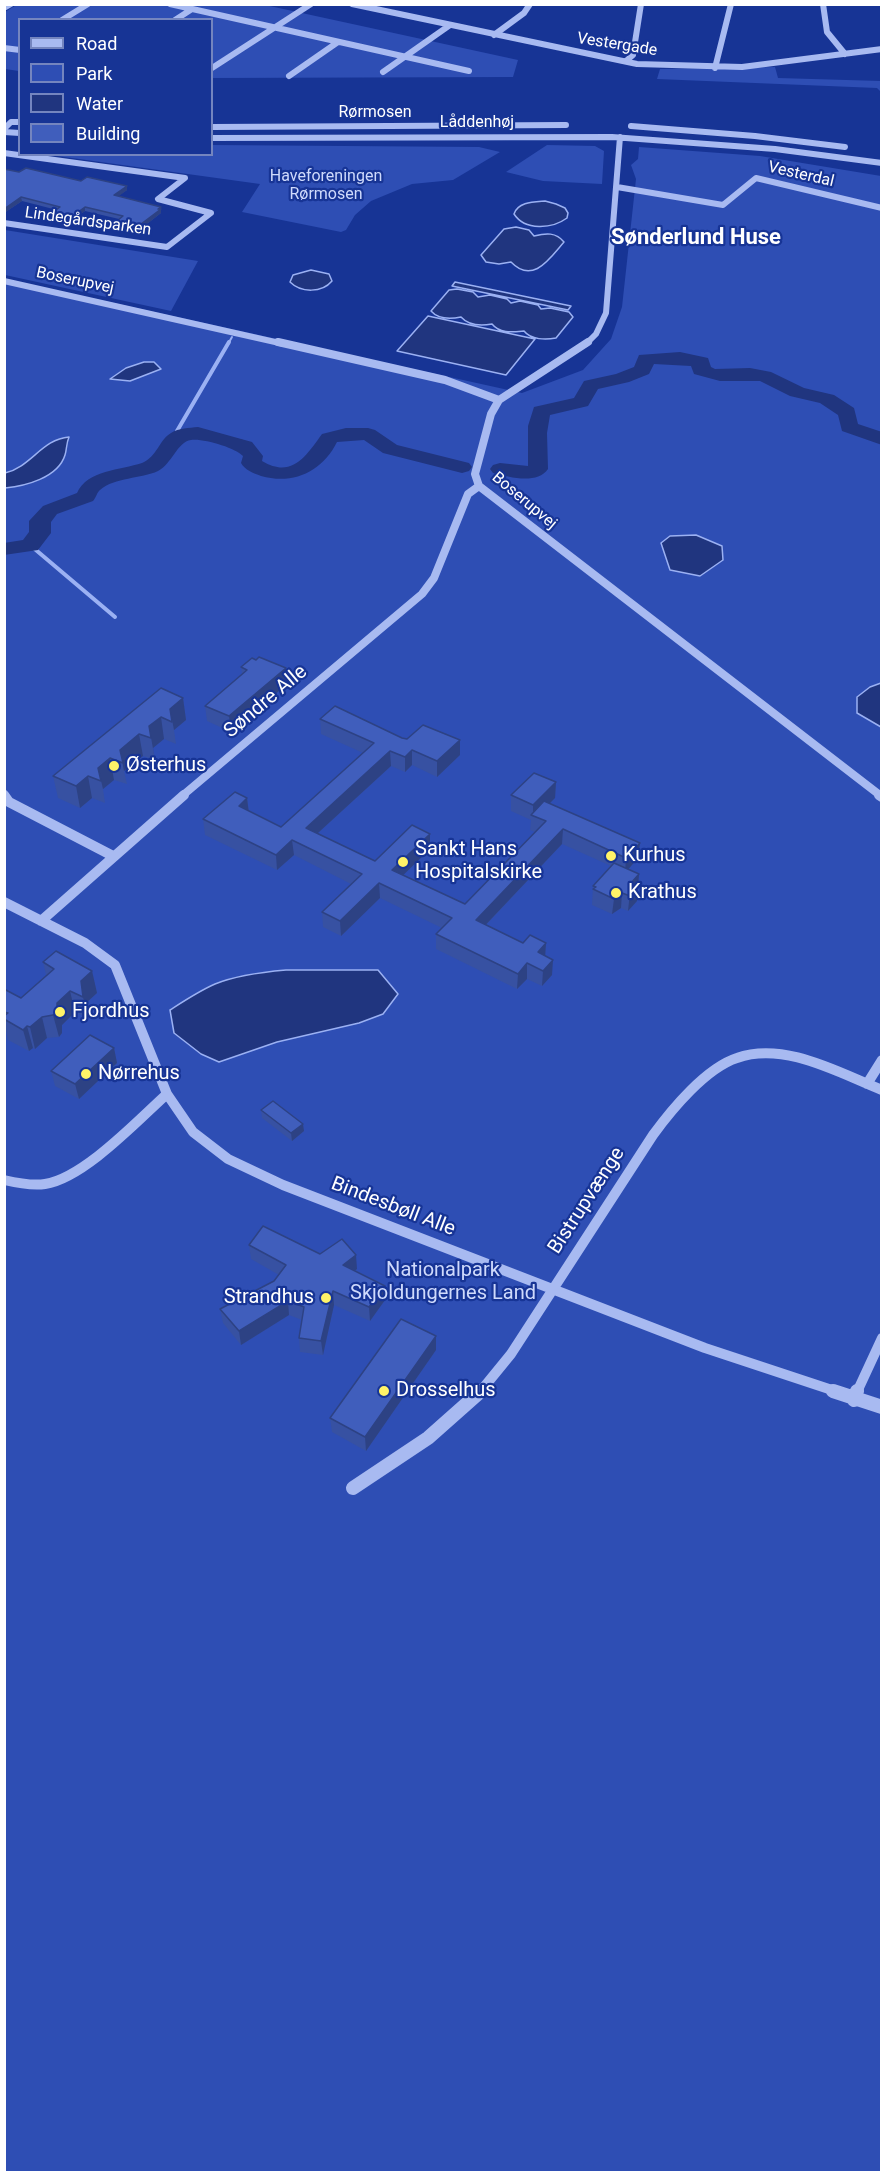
<!DOCTYPE html>
<html>
<head>
<meta charset="utf-8">
<style>
	body { margin:0 }
	#map { position:relative; width:886px; height:2177px; overflow:hidden; background:#173495; font-family:Roboto,sans-serif }
	canvas { display:block }
	.frame { position:absolute; inset:0; border:6px solid #fff; pointer-events:none }
	.legend { position:absolute; left:18px; top:18px; width:195px; height:138px; box-sizing:border-box; background:#173495; border:2px solid #7485bf; margin:0; padding:8px 10px; list-style:none; font-size:18px; color:#fff }
	.legend li { display:flex; align-items:center; gap:12px; height:30px }
	.legend b { width:30px; border:2px solid #7485bf }
</style>
</head>
<body>
<div id="map">
<canvas width="886" height="2177"></canvas>
<div class="frame"></div>
<ul class="legend">
<li><b style="height:8px;background:#a8baf1"></b>Road</li>
<li><b style="height:16px;background:#2e4eb4"></b>Park</li>
<li><b style="height:16px;background:#20357f"></b>Water</li>
<li><b style="height:16px;background:#405ebc"></b>Building</li>
</ul>
</div>
<script>
const g = document.querySelector('canvas').getContext('2d');
g.lineJoin = 'round';
function fillPath(path, color) {
  g.fillStyle = color;
  g.fill(path, 'evenodd');
}
function stroke(path, color, width, dash) {
  g.strokeStyle = color;
  g.lineWidth = width;
  g.lineCap = dash ? 'butt' : 'round';
  g.setLineDash(dash || []);
  g.stroke(path);
}
function drawText(font, color, halo, rows, align = 'center') {
  g.font = font + ' Roboto,sans-serif';
  g.lineWidth = 4.5;
  g.setLineDash([]);
  g.textBaseline = 'middle';
  g.strokeStyle = halo;
  g.fillStyle = color;
  for (const [text, x, y, turn = 0] of rows) {
    g.save();
    g.translate(x, y);
    g.rotate((+turn || 0) * Math.PI / 180);
    g.textAlign = isNaN(turn) ? turn : align;
    if (halo) g.strokeText(text, 0, 0);
    g.fillText(text, 0, 0);
    g.restore();
  }
}
const green = new Path2D(`
	M18,4L265,5L518,60L513,77L212,78V20H20L19,71L5,69V12Z
	M775,67L778,78L881,81V92L877,88L657,79L660,69Z
	M212,145L479,147L500,152L453,180L412,184L371,201L355,215L346,230L341,232L242,212L260,184L50,155L212,154Z
	M547,145L595,146L604,151L602,184L543,181L506,172Z
	M639,147L760,156L881,176V2172H5V279L522,393L583,370L611,339L622,307L636,179L631,165L638,159Z
	M4,231L5,230L198,261L171,311L5,275Z`);
const water = new Path2D(`
	M545,201L556,204L565,208L568,213L567,218C552,229 525,231 514,214C518,202 533,202 545,201Z
	M516,227L529,230L534,236C546,233 556,232 564,242C550,258 533,285 511,262L499,264L486,262L481,255L504,229Z
	M311,270L329,274L332,281C322,293 301,293 290,282L293,275Z
	M455,282L571,306L568,310L452,286Z
	M457,289L473,292L478,297L490,295L507,299L511,303L520,301L538,305L541,309L550,308L569,312L573,317L556,338C546,340 531,340 524,331C513,332 500,334 492,324C481,326 469,326 461,317C451,319 438,319 431,311L449,290Z
	M428,316L535,339L506,375L397,351Z
	M144,362H154L161,369L130,381L110,379L126,368Z
	M69,437C66,444 67,449 65,455C58,478 25,486 5,488V473C31,467 42,439 69,437Z
	M696,535L722,546L723,560L700,576L670,570L661,543L670,536Z
	M881,683H882L881,727L857,713V697L870,687Z
	M286,970H378L398,994L383,1014L359,1023L277,1042L219,1062L201,1054L174,1033L170,1010C184,1001 199,991 215,984C237,975 263,972 286,970Z`);
const streamFar1 = new Path2D(`
	M228,344L232,337`);
const stream = new Path2D(`
	M176,438L177,431L229,342
	M30,545L115,617`);
const river = new Path2D(`
	M680,352L708,358L711,367L715,369L750,368L771,372L804,388L834,395L854,408L858,424L882,432V445L842,431L838,415L820,403L790,396L760,381H720L694,374L691,366L654,364L649,374L629,382L598,389L588,406L550,415L547,433L548,469C537,485 509,477 493,473L490,469L493,465L500,463L528,466V426L534,407L574,398L584,381L616,374L634,367L639,355Z
	M198,427L252,442L263,456L262,461C292,479 306,456 322,434L346,428H368L375,430L397,445L469,463L472,467L469,471L462,473L383,453L364,440L337,442C322,472 293,485 261,476C253,473 245,470 241,463L243,456C236,448 203,438 191,440C177,442 172,464 158,471C141,479 115,477 100,490C97,492 96,498 93,501L57,514L51,522V533L38,550L4,555V543L23,540L29,532V521L43,506L77,493C87,470 121,470 142,463C157,457 159,440 171,433C179,428 189,428 198,427Z`);
const minorFar3 = new Path2D(`
	M170,4L469,71
	M352,4L637,64L742,67L882,49
	M823,4L827,32L845,54
	M4,8L11,4
	M62,20L88,4
	M175,20L192,9
	M494,35L524,13L530,4
	M4,48L20,50
	M626,61L633,55L641,4
	M212,68L311,4
	M715,68L731,4
	M383,72L450,25
	M289,76L338,42
	M631,126L755,136L845,147
	M212,127L566,125
	M4,129L11,122H20
	M4,132L20,133
	M212,138L612,137L775,149L882,163
	M4,153L185,178L158,199L211,213L167,247L4,223
	M617,187L723,205L756,178L882,208
	M4,281L284,344
	M586,344L596,334L606,313L620,137`);
const minorFar2 = new Path2D(`
	M278,342L445,380L499,400
	M588,342L499,400L491,414L475,474L479,486L881,796
	M4,794L5,796
	M182,796L422,594L434,578L468,494L479,486`);
const minorFar1 = new Path2D(`
	M4,795L9,802L113,856
	M879,795L882,797
	M4,902L85,943L115,965L167,1094L193,1132L228,1159L283,1185L705,1348L838,1392
	M41,921L184,795
	M867,1084L882,1060
	M4,1180C17,1183 32,1186 45,1184C84,1178 138,1120 167,1094
	M480,1392L511,1354L653,1135C672,1109 706,1068 737,1058C784,1041 839,1073 882,1090
	M857,1392L882,1338`);
const minor = new Path2D(`
	M833,1391L882,1407
	M854,1400L857,1391
	M353,1488L428,1438L481,1391`);
const wall = new Path2D(`
	M4,169L19,172L81,181L127,190L118,196L161,207V213L134,234L112,228V225L119,219L85,211L68,223L50,219L49,215L57,210L22,201L4,213Z
	M241,667L287,684L231,732L207,721L205,706L242,674Z
	M183,698L186,720L174,730L176,744L164,739L153,748L155,760L143,756L124,771L127,784L114,780L103,789L105,803L92,798L80,808L58,798L53,776Z
	M320,719L402,738L460,755L437,777L412,765L405,772L391,766L318,833L375,861L430,834V849L403,875L465,904L535,832L530,830L531,820L511,811V795L556,782L555,798L550,803L638,858L628,869L639,874L637,901L628,911L621,908L612,914L592,905L593,886L611,866L562,844L486,925L523,943H546L545,956L552,975L542,986L527,979L517,989L436,949V934L442,928L380,898L341,936L323,927L322,912L351,884L294,855L277,870L205,835L203,819L247,798L249,811L281,827L363,753L321,734Z
	M43,962L92,971L97,993L86,1003L87,1018L75,1012L62,1025V1033L59,1037L47,1038L35,1049L33,1048L29,1051L8,1040L6,1031L4,1030V989L21,998L46,975Z
	M114,1048L117,1063L79,1099L55,1086L51,1071Z
	M261,1110L304,1131L292,1141L262,1118Z
	M249,1245L320,1254L357,1269L355,1271L385,1300L370,1321L334,1305L323,1355L300,1352L299,1338L302,1320L289,1315L241,1345L223,1323L220,1309L274,1281L279,1275L251,1259Z
	M436,1350L366,1451L332,1432L330,1418Z`);
const shadedWall = new Path2D(`
	M127,186V190L115,199L114,195Z
	M21,197L22,201L4,213V209Z
	M85,207V211L68,223L67,220Z
	M161,207V213L134,234L133,230Z
	M286,668L287,684L231,732L229,716Z
	M183,698L186,720L174,730L170,709Z
	M161,717L164,739L153,748L155,760L149,726Z
	M139,734L143,756L124,771L120,750Z
	M460,740V755L437,777V761Z
	M412,750V765L405,772V757Z
	M390,751L391,766L307,843L306,828Z
	M110,758L114,780L103,789L98,768Z
	M88,776L92,798L80,808L76,786Z
	M556,782L555,798L536,817L533,815V805Z
	M247,798L249,814L239,806Z
	M563,829L562,844L476,935V920Z
	M430,834V849L393,885L392,870Z
	M292,840L294,855L277,870L276,855Z
	M640,843L638,858L625,873L626,858Z
	M639,874L637,901L628,911L631,883Z
	M379,883L380,898L341,936L340,921Z
	M622,893L621,908L612,914L614,899Z
	M546,943L545,958L538,952Z
	M553,960L552,975L542,986L543,971Z
	M527,963V979L517,989L518,974Z
	M92,971L97,993L86,1003L87,1018L83,997L81,981Z
	M70,991L75,1012L62,1025V1033L59,1037L53,1015L57,1003Z
	M42,1017L47,1038L35,1049L30,1027Z
	M27,1026L33,1048L29,1051L23,1030Z
	M114,1048L117,1063L79,1099L75,1084Z
	M303,1124L304,1131L292,1141L291,1133Z
	M356,1255L357,1269L344,1279L343,1265Z
	M385,1286V1300L370,1321L369,1307Z
	M333,1291L334,1305L323,1355L321,1341Z
	M288,1301L289,1315L241,1345L239,1331Z
	M436,1336V1350L366,1451L365,1437Z`);
const building = new Path2D(`
	M26,168L81,181L87,177L127,186L114,195L161,207L158,209H161L133,230L112,225L123,216L85,207L67,220L49,215L60,207L21,197L4,209V169L19,172Z
	M259,657L286,668L229,716L205,706L247,670L241,667L252,658L256,660Z
	M161,688L183,698L170,709L172,722L161,717L149,726L151,738L139,734L120,750L123,763L110,758L98,768L101,781L88,776L76,786L53,776Z
	M335,706L402,738L407,739L423,725L460,740L437,761L412,750L405,757L390,751L306,828L375,861L412,825L430,834L392,870L465,904L546,821L531,815L544,801L640,843L626,858L563,829L476,920L523,943L530,935L546,943L538,952L553,960L543,971L527,963L518,974L436,934L452,918L379,883L340,921L322,912L362,874L292,840L276,855L203,819L235,792L247,798L239,806L281,827L374,743L320,719Z
	M534,773L556,782L533,805L511,795Z
	M614,863L639,874L631,883L639,886L630,896L622,893L614,899L593,889L596,887L593,886Z
	M56,951L92,971L81,981L83,997L70,991L57,1003V1012L53,1015L42,1017L30,1027L27,1026L23,1030L4,1019V1016L8,1013L4,1012V989L21,998L54,969L43,962Z
	M90,1035L114,1048L75,1084L51,1071Z
	M273,1101L303,1124L291,1133L261,1110Z
	M263,1226L320,1254L342,1239L356,1255L343,1265L385,1286L369,1307L333,1291L321,1341L299,1338L304,1307L288,1301L239,1331L220,1309L274,1281L286,1265L249,1245Z
	M401,1319L436,1336L365,1437L330,1418Z`);
const markers = [
	[114,766,6,"#fff368"],
	[611,856,6,"#fff368"],
	[403,862,6,"#fff368"],
	[616,893,6,"#fff368"],
	[60,1012,6,"#fff368"],
	[86,1074,6,"#fff368"],
	[326,1298,6,"#fff368"],
	[384,1391,6,"#fff368"]
];
const farStreetnames = [
	["Vestergade",617,45,9],
	["Rørmosen",375,113],
	["Låddenhøj",477,123],
	["Vesterdal",801,175,13],
	["Lindegårdsparken",88,222,8],
	["Boserupvej",75,281,12],
	["Boserupvej",524,501,40]
];
const farParknames = [
	["Haveforeningen",326,177],
	["Rørmosen",326,195]
];
const streetNames = [
	["Søndre Alle",266,702,-40],
	["Bistrupvænge",587,1201,-57],
	["Bindesbøll Alle",393,1207,21]
];
const poiNames = [
	["Østerhus",126,766],
	["Sankt Hans",415,850],
	["Hospitalskirke",415,873],
	["Kurhus",623,856],
	["Krathus",628,893],
	["Fjordhus",72,1012],
	["Nørrehus",98,1074],
	["Strandhus",314,1298,"right"],
	["Drosselhus",396,1391]
];
const parkNames = [
	["Nationalpark",443,1271],
	["Skjoldungernes Land",443,1294]
];
const farDistrictnames = [
	["Sønderlund Huse",696,238]
];
fillPath(green, '#2e4eb4');
fillPath(water, '#20357f');
stroke(water, '#9bb1f3', 1.5);
stroke(streamFar1, '#9bb1f3', 2);
stroke(stream, '#9bb1f3', 4);
fillPath(river, '#20357f');
stroke(minorFar3, '#a8baf1', 6);
stroke(minorFar2, '#a8baf1', 8);
stroke(minorFar1, '#a8baf1', 10);
stroke(minor, '#a8baf1', 14);
fillPath(wall, '#3751a2');
fillPath(shadedWall, '#2d4284');
fillPath(building, '#405ebc');
stroke(building, '#2d4284', 1.5);
for (const [x, y, r, color] of markers) {
  const dot = new Path2D();
  dot.arc(x, y, r, 0, 2 * Math.PI);
  g.fillStyle = color;
  g.fill(dot);
  stroke(dot, '#173495', 2);
}
drawText('16px', '#fff', '#173495', farStreetnames);
drawText('16px', '#cfdafc', '#173495', farParknames);
drawText('20px', '#fff', '#173495', streetNames);
drawText('20px', '#fff', '#173495', poiNames, 'left');
drawText('20px', '#cfdafc', '#173495', parkNames);
drawText('bold 22px', '#fff', '#173495', farDistrictnames);
</script>
</body>
</html>
